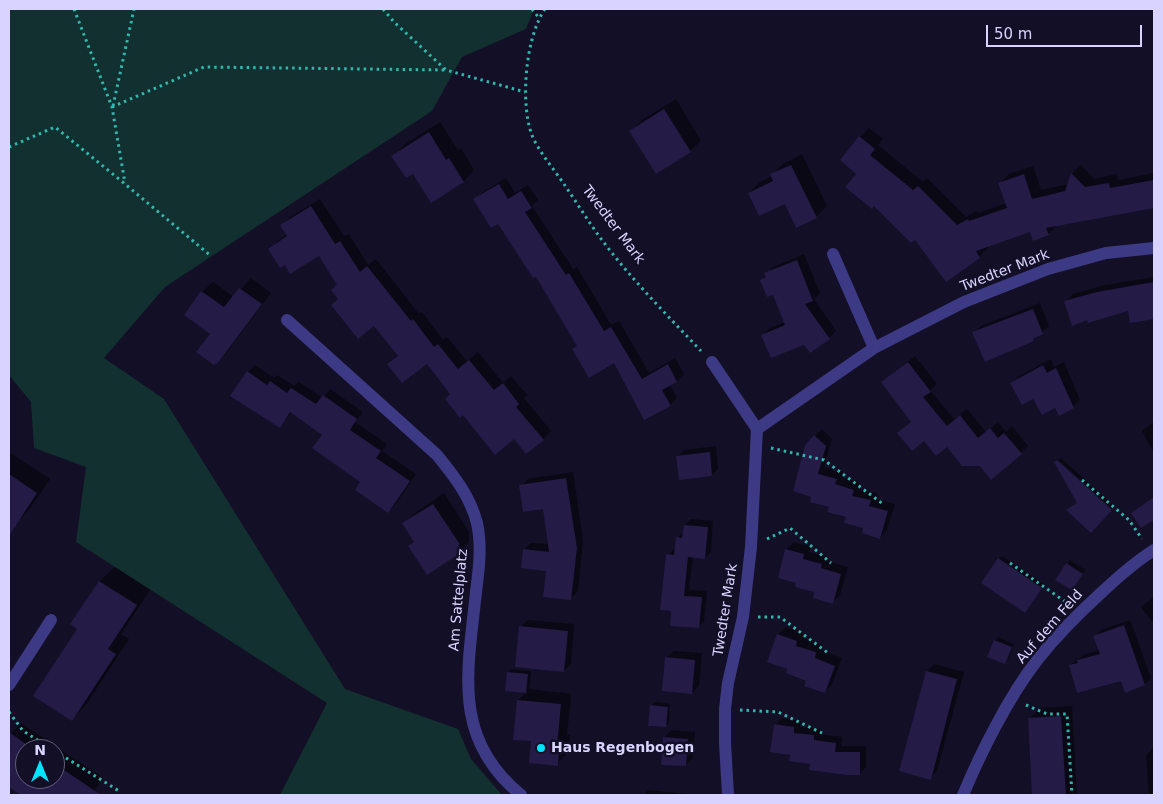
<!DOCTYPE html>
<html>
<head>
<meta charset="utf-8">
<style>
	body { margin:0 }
	#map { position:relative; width:1163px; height:804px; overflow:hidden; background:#130f26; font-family:"DejaVu Sans",sans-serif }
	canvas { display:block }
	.frame { position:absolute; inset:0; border:10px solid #d9d4ff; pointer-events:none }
	.north { position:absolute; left:15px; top:739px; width:50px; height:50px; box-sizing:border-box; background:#130f26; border:1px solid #625e7d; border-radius:50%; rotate:0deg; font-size:14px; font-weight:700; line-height:20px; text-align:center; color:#d9d4ff }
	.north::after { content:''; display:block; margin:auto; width:18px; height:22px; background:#00e5ff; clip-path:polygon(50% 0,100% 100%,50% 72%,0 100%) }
	.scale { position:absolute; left:986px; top:25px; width:156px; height:22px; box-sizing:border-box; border:2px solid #d9d4ff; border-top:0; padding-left:6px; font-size:15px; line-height:18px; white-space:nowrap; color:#d9d4ff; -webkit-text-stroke:4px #130f26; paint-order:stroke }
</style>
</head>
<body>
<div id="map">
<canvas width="1163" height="804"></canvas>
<div class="frame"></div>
<div class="north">N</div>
<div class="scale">50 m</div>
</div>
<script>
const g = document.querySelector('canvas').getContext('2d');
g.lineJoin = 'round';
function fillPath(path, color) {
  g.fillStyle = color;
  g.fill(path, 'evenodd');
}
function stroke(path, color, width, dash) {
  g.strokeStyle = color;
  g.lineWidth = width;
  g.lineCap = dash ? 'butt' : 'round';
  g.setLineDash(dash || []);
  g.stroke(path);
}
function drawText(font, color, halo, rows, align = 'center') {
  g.font = font + ' "DejaVu Sans",sans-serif';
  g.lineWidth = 5;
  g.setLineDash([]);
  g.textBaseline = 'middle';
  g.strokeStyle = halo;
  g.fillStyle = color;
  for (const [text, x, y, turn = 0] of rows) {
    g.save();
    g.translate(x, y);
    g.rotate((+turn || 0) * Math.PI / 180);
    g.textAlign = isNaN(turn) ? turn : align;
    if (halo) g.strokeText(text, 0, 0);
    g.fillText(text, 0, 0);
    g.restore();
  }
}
const green = new Path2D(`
	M9,9H534L526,29L462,57L432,111L165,287L104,358L164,399L345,689L458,729L471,759L502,795H280L327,703L76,542L86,467L34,448L31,402L9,375Z`);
const shadow = new Path2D(`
	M676,99L701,141L690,151L631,131L642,120Z
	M440,122L458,150L461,148L474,170L464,181L431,201L413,172L393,156L404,145Z
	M869,128L883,139L878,145L923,182L927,178L966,217L977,211L978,213L1007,203L1000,183L1009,174L1033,166L1041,190L1069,184L1072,174L1081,165L1094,179L1117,174L1118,180L1154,173V207L1057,225L1048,234L1031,231L987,246L988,248L979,257L915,238L858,174L860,137Z
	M802,154L827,206L816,217L785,202L749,193L760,182L773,176L772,175L783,164Z
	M506,178L515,193L528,185L538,200L532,206L573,269L577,267L611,325L619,321L649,373L675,358L684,374L677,381L670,385L677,398L670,405L615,362L578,345L536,275L498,223L475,200L482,193Z
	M320,199L344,236L349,234L368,265L376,259L419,314L422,312L443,340L447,337L467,361L478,352L503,383L511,376L527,395L524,398L551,431L543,439L514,438L451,394L427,362L389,364L399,355L375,324L339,298L338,284L319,254L285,263L270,249L278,241L288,234L282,226L290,217Z
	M804,254L820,293L814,299L836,331L829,338L804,343L763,335L770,328L785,322L774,293L762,280L773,267Z
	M1154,277V318L1131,322L1129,309L1087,318L1065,302L1073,294L1105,285Z
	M251,278L271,293L227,352L217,362L211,333L186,314L202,292L213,282L234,297Z
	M1040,303L1049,326L1033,340L974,333L981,326Z
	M915,356L937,384L930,390L954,419L967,409L986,432L998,422L1006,432L1012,426L1028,446L991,478L980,465L947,445L899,433L912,421L882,382Z
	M1051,359L1054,367L1064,362L1080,400L1073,407L1056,406L1012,384L1019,376Z
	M255,365L274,378L277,375L294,386L299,382L323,398L330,389L363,412L355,422L387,444L382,451L416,474L395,505L388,511L324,434L292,412L280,426L248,372Z
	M1154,422V453L1142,431Z
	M822,429L832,439L824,467L843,472L841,477L860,483L858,489L877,493L876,499L895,504L887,530L880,538L830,506L811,501L815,436Z
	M716,446L718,469L712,475L678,456L684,450Z
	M9,452L50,479L29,510L16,523L9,519Z
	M1061,458L1114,506L1112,509L1061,462V466L1110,511L1078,502L1056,463Z
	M573,472L583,540L578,591L571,598L547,570L524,550L531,543L550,544L544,508L521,486L528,479Z
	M444,493L469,532V542L458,553L409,546L415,541L404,523L415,513Z
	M691,519L713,521L711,552L705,558L693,557L689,590L707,591L704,621L698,627L673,610L668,555L674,549H676L677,538L684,532L685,525Z
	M794,542L811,547L809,552L828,557L827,561L848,567L840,595L833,602L798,582L786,550Z
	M1002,556L1044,584L1028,608L999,559Z
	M1070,560L1085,570L1075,585L1057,579Z
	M115,567L150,590L121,634L129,639L86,705L72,719L79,628L72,624L100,581Z
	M1154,596V624L1141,607Z
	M528,620L574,624L571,664L564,671L520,627Z
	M1130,620L1151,678L1145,684L1122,680L1070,665L1085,654L1100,650L1095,637L1101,630Z
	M786,627L804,633L802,638L823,645L821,650L842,658L832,684L825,692L789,668L769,661L778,634Z
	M998,637L1014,644L1008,659L1005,662L995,641Z
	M674,651L702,653L699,686L692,693L666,658Z
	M934,664L964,672L937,771L930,778L900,770L927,671Z
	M511,669L531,671L529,689L571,694L567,735H570L568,753L557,764L532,740L518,700L527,692L506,690L508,672Z
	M655,702L670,704L669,722L666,726L651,706Z
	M1072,706L1077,795H1034L1029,719L1040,708Z
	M782,718L801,721L800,727L820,729V734L842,737L841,746H866V767L859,774L811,763L792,754L775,725Z
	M21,723L103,778L92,795H24L9,785V736ZM25,749H55V779H25Z
	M671,730L695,732L693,758L686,765L664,738Z
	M1154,747V795H1149L1146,756Z
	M648,790L688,794V795H643Z`);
const building = new Path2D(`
	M664,109L691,152L656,174L629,131Z
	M429,132L446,160L449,158L464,182L431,203L413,174L406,178L391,156Z
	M859,136L875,149L870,155L913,190L918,186L957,225L968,219L969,221L1007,208L998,183L1024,174L1032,199L1065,191L1071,173L1085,187L1109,183L1110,188L1154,180V208L1046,228L1049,235L1033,241L1030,232L976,251L980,258L946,282L915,240L911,243L874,206L872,209L845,187L856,174L840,160Z
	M791,165L817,218L796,228L785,204L759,216L748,193L773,181L770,174Z
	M499,184L508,199L521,191L532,208L525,212L566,275L569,273L604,331L611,327L642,379L668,364L677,382L662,390L671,406L644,420L614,363L589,378L572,349L577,346L536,277L533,278L498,224L491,228L473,199Z
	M311,206L335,244L340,241L360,272L367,266L411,321L413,319L434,347L438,344L458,369L469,360L494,390L503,383L519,404L516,407L544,440L526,454L514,439L495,455L463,415L460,418L445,399L450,394L427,364L402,383L387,364L398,356L374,326L358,339L331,305L338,299L331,290L337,285L319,256L290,274L285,265L280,268L268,249L287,236L280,225Z
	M797,260L813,301L805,304L830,339L810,353L804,345L771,358L761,335L785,325L773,295L767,297L760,280L766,277L764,273Z
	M1154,282V319L1130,323L1128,311L1088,323L1087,320L1072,326L1064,301L1097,292Z
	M239,288L262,304L217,364L216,363L214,365L196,352L210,334L184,315L201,291L224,307Z
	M1033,309L1043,334L1033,339L1034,341L985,362L972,332Z
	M908,362L931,392L923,397L947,426L960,415L978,438L990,428L998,438L1004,433L1022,454L991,480L980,466H962L947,447L936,456L924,441L912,451L897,433L911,422L881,382Z
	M1043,365L1047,373L1056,368L1074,408L1059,416L1055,408L1042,415L1033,399L1022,405L1010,383Z
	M247,371L267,385L270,381L287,393L291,388L316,404L323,395L357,419L350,430L381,451L376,458L410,481L388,513L355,490L360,482L312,448L322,435L290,412L280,428L230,396Z
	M814,435L826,446L818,474L837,479L835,484L854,490L852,496L871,500L869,506L888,511L880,539L862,533L863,528L844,523L846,517L827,512L829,507L810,502L811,497L793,491L805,445Z
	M710,452L712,476L679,480L676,456Z
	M1057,460L1112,510L1091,533L1066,510L1077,503L1054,462Z
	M9,474L37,493L9,536Z
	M566,478L577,548L571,600L543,597L546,571L521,568L523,549L549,552L543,509L523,512L519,485Z
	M1154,497V520L1141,528L1131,513Z
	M433,504L459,543V554L427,575L408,546L414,542L402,523Z
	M684,525L708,527L705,559L688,557L684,596L702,597L699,628L670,626L671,611L660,610L666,554L674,555L676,537L682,538Z
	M785,549L804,554L803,559L822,564L821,568L841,574L833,604L813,598L814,592L795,587L796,583L778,578Z
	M998,558L1042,588L1025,613L981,583Z
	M1066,563L1083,574L1072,590L1055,580Z
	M99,581L137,605L108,649L116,654L72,721L33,696L77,629L70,624Z
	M1124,625L1145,685L1125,693L1121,681L1077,693L1069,665L1078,663L1077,660L1100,654L1093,636Z
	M519,626L568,631L564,672L515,667Z
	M777,634L797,641L796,646L816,652L815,658L835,666L825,693L804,686L806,681L786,673L787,669L767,662Z
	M994,640L1012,647L1005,664L987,657Z
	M665,657L695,660L692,694L662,691Z
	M926,671L957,679L931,780L899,771Z
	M507,672L528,674L526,693L505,691Z
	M517,700L561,704L557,746H559L558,766L529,763L531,741L513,740Z
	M650,705L668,707L666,727L648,726Z
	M1061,716L1066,795H1032L1028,718Z
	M774,724L794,727V733L814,735V740L836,743L835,752H860V775H847L809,770L810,764L789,761L790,755L770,752Z
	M9,732L33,749H25V779H55V764L101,795H21L9,787Z
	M663,737L688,739L686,766L661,765Z`);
const path = new Path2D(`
	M74,9L112,107L125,183
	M383,9L394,22L446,70L525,92
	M532,9L539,18
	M545,9C525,37 519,109 534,140C543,157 556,172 566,187C579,206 591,226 605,244C634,282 668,316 701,351
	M113,106L134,9
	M112,107L204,67L446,70
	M9,147L55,127L125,184L211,256
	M771,448L824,460L883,504
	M1082,480L1129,520L1142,539
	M767,539L790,528L831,563
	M1010,563L1067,603
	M758,617H780L828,653
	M1026,705L1047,714H1067L1072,795
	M740,710L778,712L822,733
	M9,712L23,731L52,749
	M55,751L119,791`);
const minor = new Path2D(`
	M833,254L874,348
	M287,320L437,455C454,476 470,496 477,523C482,546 479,569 476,592C468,670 451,738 521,795
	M712,362L757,429L751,547L743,617L728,683L725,709V743L728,795
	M757,429L874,348L964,302L1048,269L1106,253L1154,248
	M9,685L51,620
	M963,795C981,752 1009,696 1038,659C1057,635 1079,613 1101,593C1118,577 1135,562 1154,550`);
const markers = [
	[541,748,5,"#00e5ff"]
];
const streetNames = [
	["Twedter Mark",613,225,53],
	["Twedter Mark",1005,271,-21],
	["Am Sattelplatz",459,600,-85],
	["Twedter Mark",726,610,-81],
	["Auf dem Feld",1050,627,-49]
];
const poiNames = [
	["Haus Regenbogen",551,748]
];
fillPath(green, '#12302f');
fillPath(shadow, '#0007');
fillPath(building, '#241b47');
stroke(path, '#2fb8b0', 3, [2.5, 4]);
stroke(minor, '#3d3a85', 12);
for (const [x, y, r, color] of markers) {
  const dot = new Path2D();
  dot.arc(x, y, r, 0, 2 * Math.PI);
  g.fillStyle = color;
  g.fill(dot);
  stroke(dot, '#130f26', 2);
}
drawText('14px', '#d9d4ff', '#130f26', streetNames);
drawText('bold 14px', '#d9d4ff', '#130f26', poiNames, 'left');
</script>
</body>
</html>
